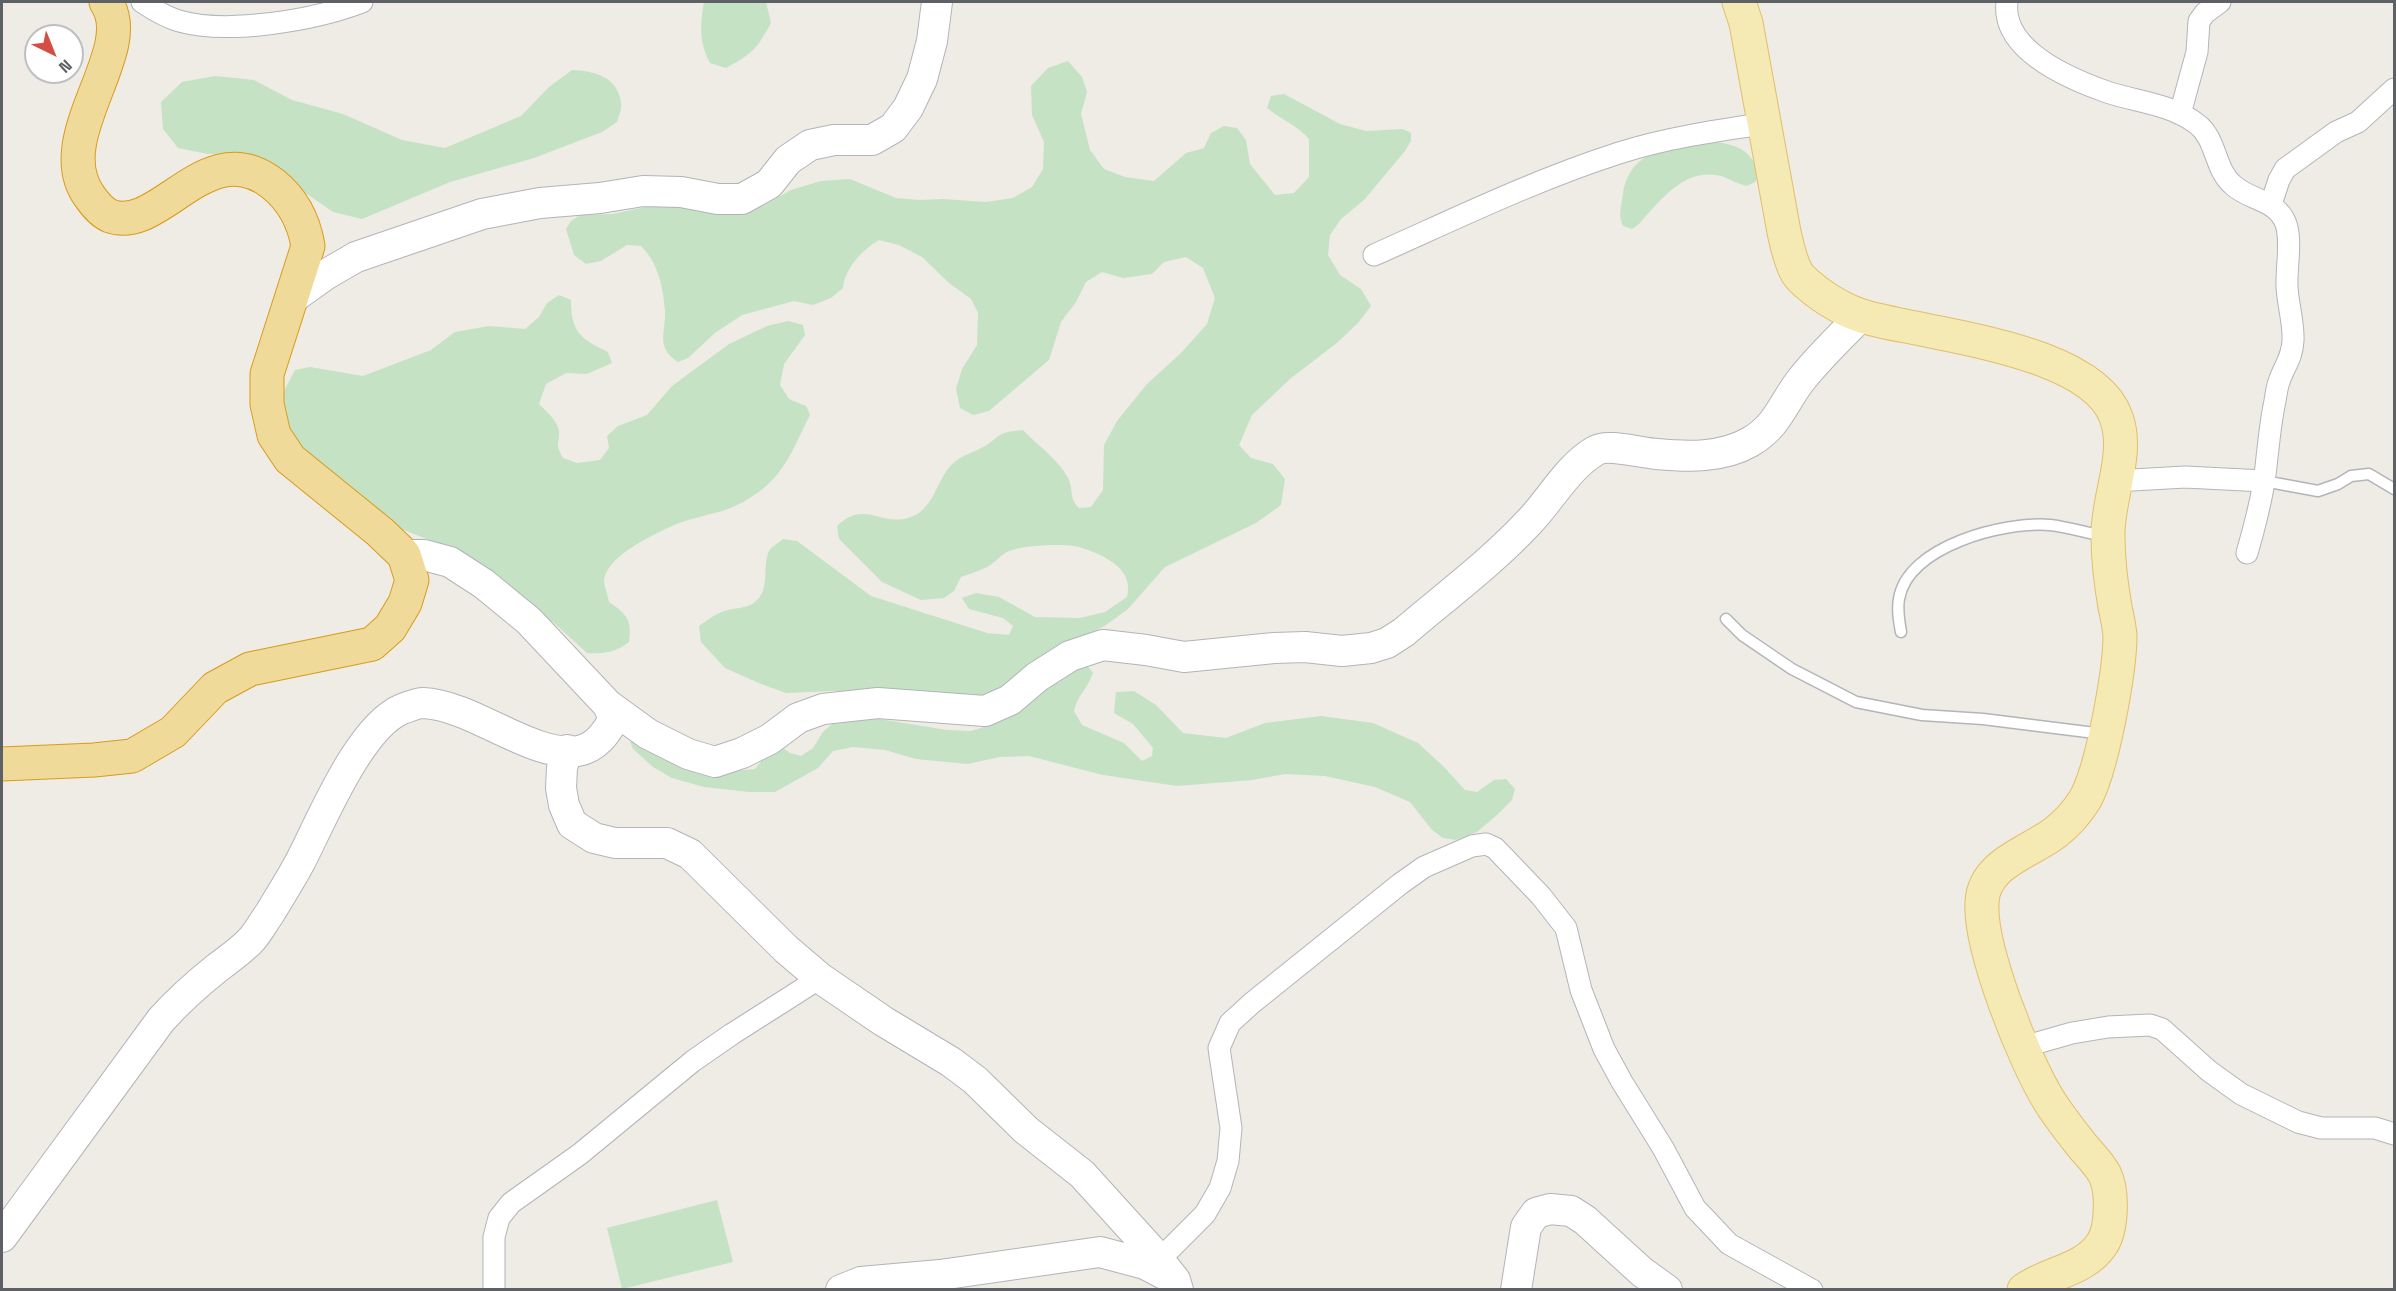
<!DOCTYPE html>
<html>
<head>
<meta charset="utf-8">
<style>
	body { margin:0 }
	#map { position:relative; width:2396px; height:1291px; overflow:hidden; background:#eeece5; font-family:"Space Grotesk",sans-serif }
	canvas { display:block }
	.frame { position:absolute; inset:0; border:3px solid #5d6064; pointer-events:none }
	.north { position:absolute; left:24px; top:24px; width:60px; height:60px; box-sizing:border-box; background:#fff; border:2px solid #bebfc1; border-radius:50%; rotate:137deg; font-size:16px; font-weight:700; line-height:24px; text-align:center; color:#5d6064 }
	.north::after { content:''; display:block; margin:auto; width:21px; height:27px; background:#d54e44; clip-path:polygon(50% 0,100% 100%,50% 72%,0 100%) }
</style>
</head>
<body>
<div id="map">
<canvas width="2396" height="1291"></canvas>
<div class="frame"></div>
<div class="north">N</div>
</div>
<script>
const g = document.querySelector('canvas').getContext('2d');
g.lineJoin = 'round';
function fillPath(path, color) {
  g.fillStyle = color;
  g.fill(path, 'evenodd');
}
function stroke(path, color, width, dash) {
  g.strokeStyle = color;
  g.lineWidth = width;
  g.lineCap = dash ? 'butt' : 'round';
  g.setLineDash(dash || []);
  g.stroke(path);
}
const green = new Path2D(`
	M704,2H766L771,23C757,49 752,54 726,68L710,63C699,42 700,25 704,2Z
	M1068,61L1082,77L1087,92L1081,114L1090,150L1104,169L1125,177L1154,181L1186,153L1204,148L1211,133L1224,126L1237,128L1246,140L1250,164L1275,195L1294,193L1309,177V139C1297,125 1282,120 1267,108L1271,96L1284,94L1340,124L1366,131L1403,129L1411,133V141L1405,151L1364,200L1341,219L1330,235L1328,255L1340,275L1361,289L1371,306L1358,323L1338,342L1290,379L1252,415L1239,445L1251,458L1273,464L1285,479L1281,505L1256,523L1165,567L1128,609L1106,625L1054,652L994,694L978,701L833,691L786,693L761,684L725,668L701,642L699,626C709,619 716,613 728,610C739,607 748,609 757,600C770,588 762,566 769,551C772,546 779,543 783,539L797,541L871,596L987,633L1009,635L1013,626L1003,618L969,609L962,598L976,593L999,597L1035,617L1080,618L1105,612L1127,597C1135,568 1102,554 1079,547C1064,543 1024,545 1009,551C1001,554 995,563 987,567C979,571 969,574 961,577L954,591L944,598L921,600L882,582L839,539L837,526C866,499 880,528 911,517C931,510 936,486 947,470C957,456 971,454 985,446C992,442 998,435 1004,433C1010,431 1017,431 1023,430C1037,445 1058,459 1068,478C1074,490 1068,497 1079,508L1091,507L1103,490L1104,445L1117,421L1147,384L1181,353L1207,324L1215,298L1203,268L1186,257L1164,262L1152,274L1123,278L1102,272L1086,282L1076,302L1061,322L1049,360L989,411L973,415L960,408L956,389L962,369L977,345L978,313L971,299L949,283L922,257L899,245L879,240C862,250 845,268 843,288L831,298L813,305L794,301L742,315L715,333L688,358L678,362C655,347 666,333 665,311C663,286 658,263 641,246L627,245L601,261L586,264L574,255L566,229L571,221L580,215L613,214L659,204L737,210L763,206L791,190L821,181L850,179L896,198L919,200L943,199L986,202L1013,198L1032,187L1043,169L1044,142L1032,115L1031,86L1048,68Z
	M572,70C594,71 617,76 621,102C622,108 619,116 617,122L602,132L534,158L450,182L362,219L333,212L248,153L208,154L178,148L163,129L161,102L182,82L215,76L254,80L292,100L343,114L402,140L445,148L521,116L549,87Z
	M1717,142C1741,146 1750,151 1760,174L1755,182L1747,186C1736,184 1726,176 1716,175C1682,170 1659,202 1639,224L1632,229L1623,226C1618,216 1621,206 1623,194C1630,146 1678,145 1717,142Z
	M559,295L571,300C571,333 581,339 608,352L612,363L587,374L566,373L546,384L539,404C546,411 557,420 559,431C560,445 554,442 563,458L577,463L600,460L609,448L607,436L618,426L647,415L672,386L729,344L767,326L788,321L803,325L805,335L784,364L780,385L789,399L806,406L810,415C791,452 784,479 745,501C725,513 701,515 679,523C658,532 607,555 604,580C604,586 608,596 609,602C627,614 632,620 629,642C615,653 603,654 587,653L554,623L434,542L394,526L310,459L290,433L281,408L285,389L295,370L310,367L363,376L431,350L455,332L489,326L525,329L539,317L547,303Z
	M1086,664L1093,673C1088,688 1077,696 1074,711L1082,725L1124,743L1142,761L1152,756L1153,748L1133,724L1114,713L1116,692L1134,691L1156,705L1183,733L1226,738L1265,723L1321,716L1373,723L1418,743L1444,767L1465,790L1477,792L1494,780L1506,779L1515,789L1512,800L1497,815L1477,832L1456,840L1443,838L1432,830L1410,802L1375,787L1325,776L1285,774L1252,780L1177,786L1103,775L1029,756L1000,757L967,764L916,759L885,750L853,747L833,751L818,768L775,792H749L704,787L672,778L653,767L633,749L630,742L636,740L715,773L755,769L770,750L781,746L790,753L801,756L813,748L823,732L833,723L855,720L879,719L947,730L971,731L1000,722L1034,700L1061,676Z
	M717,1200L733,1262L622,1289L607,1228Z`);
const lane = new Path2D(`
	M2264,481L2318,491L2338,484L2351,476L2369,474L2394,489
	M1726,619L1742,635L1792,669L1856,702L1922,715L1983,719L2103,734
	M1901,632C1899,621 1897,610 1899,599C1907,546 2005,521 2050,525C2068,527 2087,533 2105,536`);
const street = new Path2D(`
	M142,2C154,10 165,17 179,21C228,35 315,20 362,2
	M2007,2C2001,50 2070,79 2107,92C2137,102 2171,104 2197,124C2217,139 2214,169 2233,185C2250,201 2277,199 2286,224C2292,241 2286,269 2287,287C2288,305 2294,324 2293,341C2292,358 2285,365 2280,379C2277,386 2276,394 2275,401C2269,428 2268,455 2264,482C2260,506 2254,529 2247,553
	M2180,114L2197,52L2199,21L2205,13L2220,2
	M2271,204L2279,180L2285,169L2336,132L2358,122L2394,89
	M1374,255C1455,219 1535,180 1619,153C1666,138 1714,131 1762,124
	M2115,481L2185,477L2264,481
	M2023,1047L2072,1033L2108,1027L2150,1025L2162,1029L2209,1071L2241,1094L2298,1122L2321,1128H2375L2394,1134
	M1159,1260L1205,1214L1220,1188L1228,1161L1231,1128L1219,1048L1230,1023L1252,1003L1400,884L1424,867L1472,846L1486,844L1495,848L1541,896L1566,928L1581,990L1604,1049L1622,1082L1663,1148L1695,1208L1729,1244L1812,1290
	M494,1290V1237L499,1218L511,1203L580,1154L693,1061L732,1034L820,978`);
const secondary = new Path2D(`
	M290,300L325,275L356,257L482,214L540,203L600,198L643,191L681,192L718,199H742L769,184L788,160L810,145L834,140H872L893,128L908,108L922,79L932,41L937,2
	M608,705L648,734L688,754L715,762L742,753L770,739L798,718L823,709L878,703L985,711L1010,700L1037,677L1070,656L1103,645L1146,650L1184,657L1274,648L1305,647L1342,651L1371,648L1387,643L1404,632C1446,596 1492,562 1530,521C1551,499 1568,467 1595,451C1607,443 1641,453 1657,454C1688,457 1722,458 1750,442C1778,426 1783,403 1801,380C1819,357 1840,337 1860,317
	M567,750L562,768L561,788L564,805L572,824L594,838L615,843H667L690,854L786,949L820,978L883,1021L951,1062L975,1080L1026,1130L1082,1174L1151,1250L1175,1280L1178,1290
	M2,1237L161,1020C178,1001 197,984 217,968C229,959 242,950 252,939C259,931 264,921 270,913C280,896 291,879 300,862C321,822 359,727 402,709C408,707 417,703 423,703C473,705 531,758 578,751C596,748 606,733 614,719L608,705L529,621L484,584L450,562L424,555H404
	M841,1290L861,1282L940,1275L1100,1252L1145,1264L1166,1275
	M1516,1290L1526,1227L1536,1213L1550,1209L1571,1211L1585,1220L1642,1272L1667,1290`);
const primary = new Path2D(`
	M1739,2L1746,23L1784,232C1787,245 1790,261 1797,273C1802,281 1810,286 1817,292C1852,318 1875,320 1916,328C1971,340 2095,358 2116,417C2130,454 2107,498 2108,536C2108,559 2111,584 2115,607C2117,616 2119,626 2120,635C2120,670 2102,772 2084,801C2077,812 2066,824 2056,832C2029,853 1984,863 1982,902C1979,948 2025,1063 2050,1102C2060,1118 2072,1133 2084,1148C2091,1156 2100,1165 2105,1175C2113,1192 2112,1229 2102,1244C2084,1271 2049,1272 2024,1290`);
const highway = new Path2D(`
	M2,764L94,760L132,756L173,732L215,688L250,669L372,644L390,628L405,603L412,580L404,555L380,532L290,459L274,435L267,404V374L308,246C304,222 293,200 273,184C207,132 160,235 110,216C101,212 95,204 90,197C46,138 140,51 106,2`);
fillPath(green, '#c5e2c5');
stroke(lane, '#b2b5b9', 13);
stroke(street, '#b2b5b9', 23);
stroke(secondary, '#b2b4b8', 32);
stroke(primary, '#e1bf6b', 35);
stroke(highway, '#d89b1b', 35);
stroke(lane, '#fff', 10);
stroke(street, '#fff', 21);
stroke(secondary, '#fff', 30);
stroke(primary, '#f5eab3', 33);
stroke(highway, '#f0da9a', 33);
</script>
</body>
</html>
